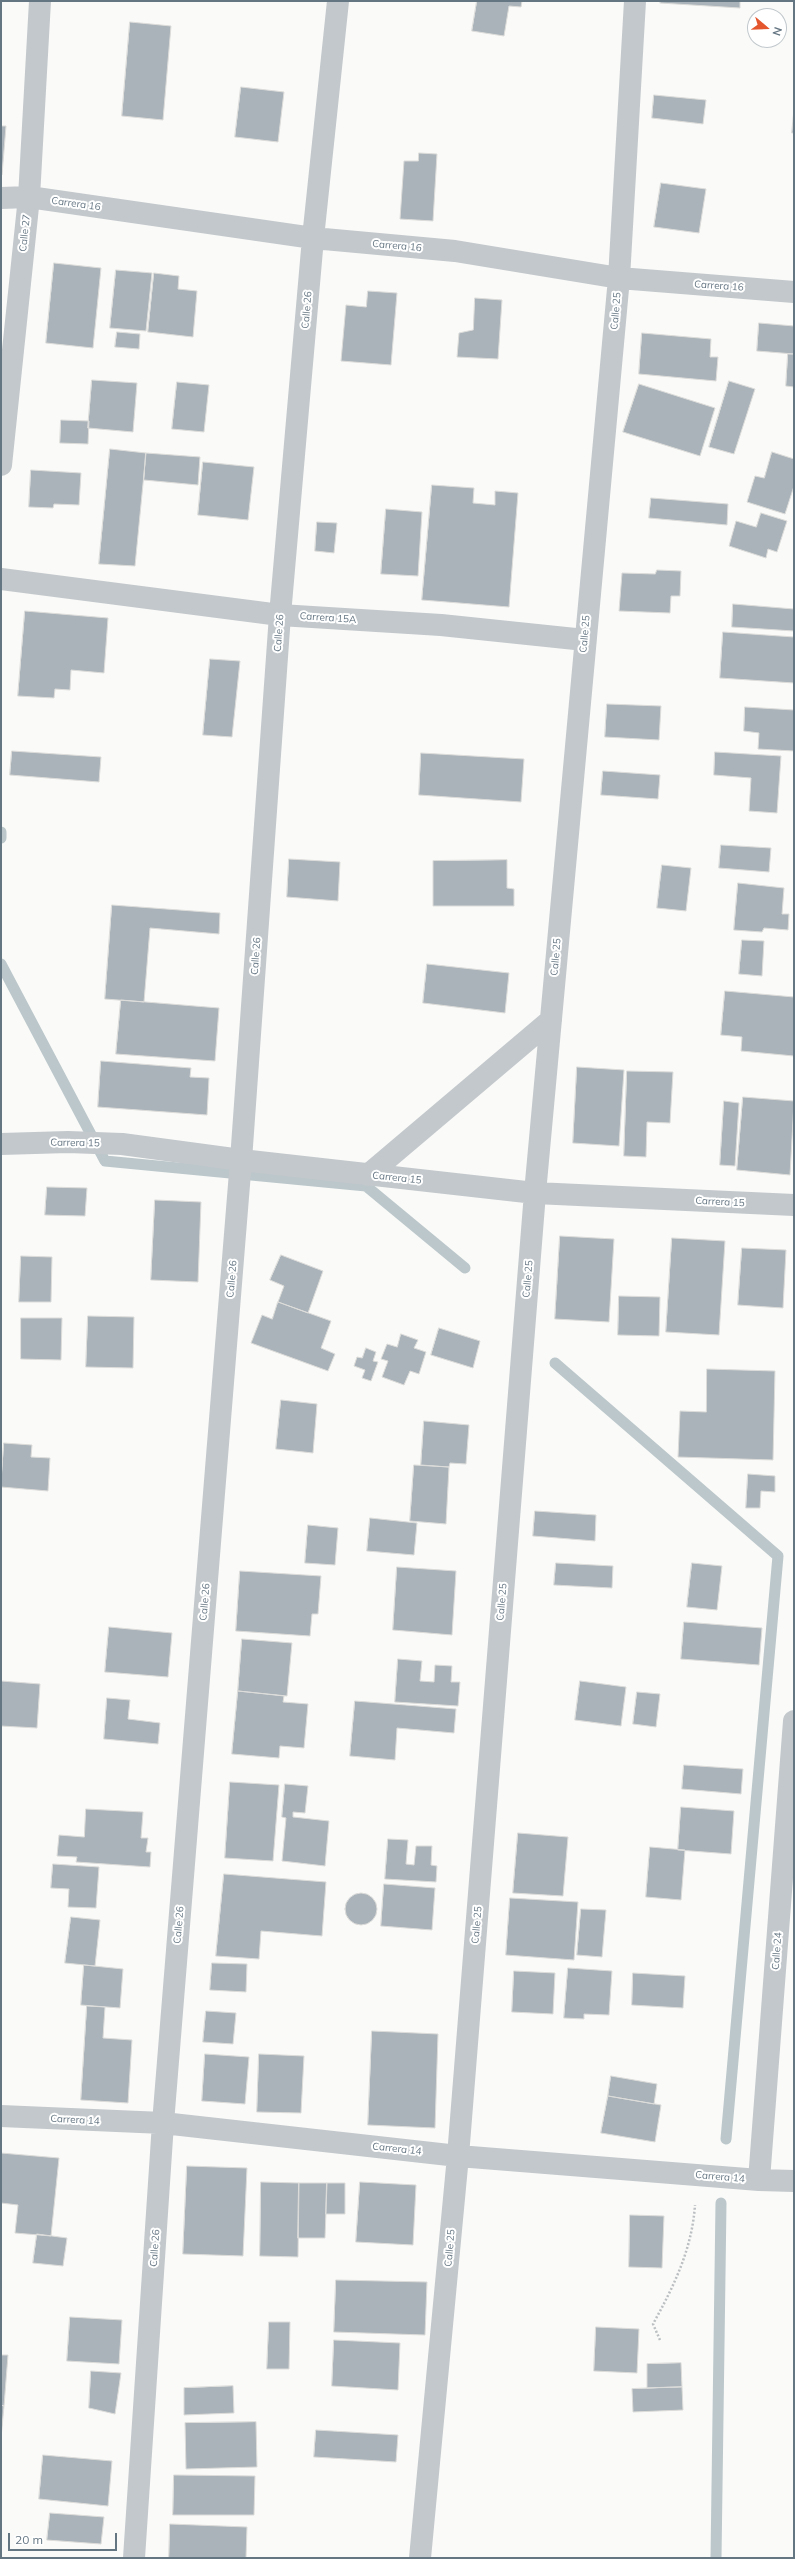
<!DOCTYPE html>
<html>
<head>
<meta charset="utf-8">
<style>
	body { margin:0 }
	#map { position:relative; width:795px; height:2559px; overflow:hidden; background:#fafaf8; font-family:Mulish,sans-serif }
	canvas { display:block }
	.frame { position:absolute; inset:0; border:2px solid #657683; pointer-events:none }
	.north { position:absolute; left:747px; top:8px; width:40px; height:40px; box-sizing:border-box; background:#fff; border:1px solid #c1c8cd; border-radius:50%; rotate:109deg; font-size:11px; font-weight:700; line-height:16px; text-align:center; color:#657683 }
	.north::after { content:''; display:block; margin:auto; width:14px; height:18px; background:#e4572e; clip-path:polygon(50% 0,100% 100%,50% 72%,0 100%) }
	.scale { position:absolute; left:8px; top:2533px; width:109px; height:18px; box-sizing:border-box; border:2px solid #657683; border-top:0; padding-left:5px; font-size:12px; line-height:14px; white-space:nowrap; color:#657683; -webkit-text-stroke:3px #fff; paint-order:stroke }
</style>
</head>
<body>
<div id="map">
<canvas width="795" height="2559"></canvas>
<div class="frame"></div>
<div class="north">N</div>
<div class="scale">20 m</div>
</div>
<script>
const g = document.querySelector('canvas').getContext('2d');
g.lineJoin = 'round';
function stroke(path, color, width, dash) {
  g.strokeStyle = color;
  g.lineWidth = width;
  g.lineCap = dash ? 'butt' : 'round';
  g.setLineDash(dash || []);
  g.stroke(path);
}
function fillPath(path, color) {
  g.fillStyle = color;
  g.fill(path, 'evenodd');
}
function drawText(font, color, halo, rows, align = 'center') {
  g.font = font + ' Mulish,sans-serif';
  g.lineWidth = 4;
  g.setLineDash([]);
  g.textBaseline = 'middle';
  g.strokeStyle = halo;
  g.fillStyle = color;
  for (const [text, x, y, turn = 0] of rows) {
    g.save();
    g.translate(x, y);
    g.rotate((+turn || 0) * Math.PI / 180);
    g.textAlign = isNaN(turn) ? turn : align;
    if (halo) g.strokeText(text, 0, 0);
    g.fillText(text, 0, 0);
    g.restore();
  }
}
const stream = new Path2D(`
	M1,832V838
	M1,964L105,1161L366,1186L465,1268
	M555,1363L778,1556L726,2139
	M716,2558L721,2203`);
const building = new Path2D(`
	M477,1H522L521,7L509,6L504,36L472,31Z
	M661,1H740V8L660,3Z
	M130,22L171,26L163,120L122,116Z
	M241,87L284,92L278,142L235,137Z
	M654,95L706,100L703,124L652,118Z
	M794,110V133H792Z
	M1,126H6L2,175H1Z
	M419,153L437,154L433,221L400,219L404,161H418Z
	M661,183L706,189L699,233L654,227Z
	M54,263L101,268L93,348L46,343Z
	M116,270L152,273L146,331L110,328Z
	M154,273L179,276L178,289L197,291L193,337L148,332Z
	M368,291L397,293L391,365L341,361L346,305L366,307Z
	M475,298L502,300L498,359L457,357L459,333L473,330Z
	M759,323L794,326V354L757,351Z
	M117,332L140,334L139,349L115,347Z
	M642,333L711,339L710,357H718L716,381L639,374Z
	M788,354H794V387L786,386Z
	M92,380L137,383L133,432L88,428Z
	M729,381L755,389L734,454L709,447Z
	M177,382L209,385L204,432L172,429Z
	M639,384L715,408L700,456L623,432Z
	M61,420L89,421L88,444L60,443Z
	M110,449L146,453L135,566L99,564Z
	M772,452L794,459V486L785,514L747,502L755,476L764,478Z
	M146,453L200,457L198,485L144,480Z
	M203,462L254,467L248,520L198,515Z
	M31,470L81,473L79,505L54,504L53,508L29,507Z
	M432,485L474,488L473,503L495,505V491L518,493L509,607L422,600Z
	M651,498L728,504L727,525L649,518Z
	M386,509L422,512L418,576L381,574Z
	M761,513L787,521L777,552L768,549L766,558L729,546L736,521L756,527Z
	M317,522L337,523L334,553L315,551Z
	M657,570L681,571L680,596H671L670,613L619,611L622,573L655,574Z
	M733,604L794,609V631L732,627Z
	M25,611L108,618L104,673L71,670L70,690L55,689L54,698L18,696Z
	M723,632L794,637V683L720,678Z
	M210,659L240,661L232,737L203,735Z
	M607,704L661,706L659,740L605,737Z
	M745,707L794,710V751L758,749L759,733L744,731Z
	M12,751L101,757L99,782L10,775Z
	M715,752L781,756L777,813L749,811L751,778L714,775Z
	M421,753L524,759L521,802L419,795Z
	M603,771L660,775L658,799L601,795Z
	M721,845L771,848L769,872L719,868Z
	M289,859L340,862L338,901L287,897Z
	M507,860V888L514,889V906H433V861Z
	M662,865L691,868L686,911L657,908Z
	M738,883L784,888L782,914H789L788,930L764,928L762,932L734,930Z
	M112,905L220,913L219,934L150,928L144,1002L105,999Z
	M742,940L764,941L762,976L739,974Z
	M427,964L509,973L505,1013L423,1003Z
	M725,991L794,997V1056L741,1051L742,1037L721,1035Z
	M121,1000L219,1008L215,1061L116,1054Z
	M101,1061L191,1068L190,1077L209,1078L207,1115L98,1107Z
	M577,1067L624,1070L619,1146L573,1143Z
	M627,1071L673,1072L670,1123L647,1122L646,1157L624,1156Z
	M743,1097L794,1101L790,1175L737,1170Z
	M724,1101L739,1103L735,1166L720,1165Z
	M47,1187L87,1188L85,1216L45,1215Z
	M155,1200L201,1202L198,1282L151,1280Z
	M560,1236L614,1239L609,1322L555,1319Z
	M672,1238L725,1241L719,1335L666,1332Z
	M742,1248L786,1250L783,1308L738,1305Z
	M281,1255L323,1271L308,1313L278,1302L284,1286L270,1280Z
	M21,1256L52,1257L51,1302H19Z
	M619,1296L660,1297L659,1336L618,1335Z
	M278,1302L331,1321L321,1348L335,1354L328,1371L251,1343L262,1315L272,1319Z
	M88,1316L134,1317L133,1368L86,1367Z
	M21,1318H62L61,1360L21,1359Z
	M439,1328L480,1341L473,1368L431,1355Z
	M401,1334L418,1340L414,1348L426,1352L419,1374L410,1371L404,1385L382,1377L388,1361L381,1359L387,1344L397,1347Z
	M366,1348L376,1352L373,1361L378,1362L371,1381L362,1378L365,1370L354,1366L357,1357L362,1358Z
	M707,1369L775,1371L773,1460L678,1457L680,1411L706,1412Z
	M281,1400L317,1404L313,1453L276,1449Z
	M424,1421L469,1425L466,1464L450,1463L449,1467L421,1465Z
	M4,1443L32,1445L31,1457L50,1458L48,1491L1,1487Z
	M414,1465L449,1467L446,1524L410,1521Z
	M748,1474L775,1476V1492L761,1491L760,1508H746Z
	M535,1511L596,1515L595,1541L533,1536Z
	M370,1518L417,1523L414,1555L367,1551Z
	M308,1525L338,1528L335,1565L305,1563Z
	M556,1563L613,1566L612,1588L554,1585Z
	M692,1563L722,1566L717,1610L687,1607Z
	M397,1567L456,1571L452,1635L393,1630Z
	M240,1571L321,1576L318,1614H312L310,1636L236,1631Z
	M684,1622L762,1628L759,1665L681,1659Z
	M109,1627L172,1633L168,1677L105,1672Z
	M242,1639L292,1643L287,1696L238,1691Z
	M398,1659L422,1661L420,1681L434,1682L435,1665L452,1666L451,1682H460L458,1706L395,1702Z
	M1,1681L40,1684L37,1728L1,1726Z
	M580,1681L626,1687L621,1726L575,1720Z
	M238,1691L284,1696L283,1702L308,1704L304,1748L280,1746L279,1758L232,1754Z
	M637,1692L660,1694L656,1727L633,1724Z
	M107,1698L130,1700L128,1719L160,1723L158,1744L104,1739Z
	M355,1701L456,1709L454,1733L397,1728L395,1760L350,1756Z
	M684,1765L743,1769L741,1794L682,1789Z
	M230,1782L279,1785L273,1861L225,1858Z
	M285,1784L308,1786L305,1813L293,1812V1817L329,1821L325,1866L282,1861L286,1818L282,1817Z
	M681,1807L734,1811L731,1854L678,1850Z
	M86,1809L143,1812L141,1838H148L146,1852H151L150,1867L76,1862L77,1857L57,1856L59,1835L84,1837Z
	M518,1833L568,1837L563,1896L513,1893Z
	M388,1839L408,1840L406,1864L414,1865L416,1846H432L431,1865L437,1866L436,1882L385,1879Z
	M650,1847L685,1850L681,1900L646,1897Z
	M53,1864L99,1867L96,1908L68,1907L69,1889L51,1888Z
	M224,1874L326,1882L322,1936L261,1931L259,1959L216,1956Z
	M384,1884L435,1888L432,1930L381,1926Z
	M345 1909a16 16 0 1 1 32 0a16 16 0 1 1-32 0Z
	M510,1898L578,1902L574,1960L506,1955Z
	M581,1909L606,1910L602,1957L577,1955Z
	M71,1917L100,1920L95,1966L65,1963Z
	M212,1963L247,1964L246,1992L210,1990Z
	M84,1965L123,1969L120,2008L81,2005Z
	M568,1968L612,1971L609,2015L584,2014V2019L564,2018Z
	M514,1971L555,1973L553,2014L512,2012Z
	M633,1973L685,1976L683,2008L632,2005Z
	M87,2006L105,2007L103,2038L132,2040L128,2103L81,2100Z
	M206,2011L236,2013L233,2044L203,2042Z
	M372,2031L438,2034L435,2128L368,2125Z
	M205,2054L249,2057L245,2104L202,2101Z
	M259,2054L304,2056L301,2113L257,2112Z
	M611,2076L657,2084L654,2104L608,2096Z
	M608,2096L661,2105L655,2142L601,2133Z
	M1,2153L59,2158L51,2236L15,2233L18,2205L1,2203Z
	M187,2166L247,2168L243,2256L183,2254Z
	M261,2182L299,2183L298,2257L260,2256Z
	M360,2182L416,2185L413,2245L356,2242Z
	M299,2183H327L325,2238H298Z
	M327,2183H345V2214H326Z
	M630,2215L664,2216L662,2268L629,2267Z
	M37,2234L67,2238L63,2266L33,2263Z
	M336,2280L427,2282L425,2335L334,2332Z
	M70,2317L122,2320L119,2364L67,2361Z
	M269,2322H290L289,2369H267Z
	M596,2327L639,2329L637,2373L594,2371Z
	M334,2340L400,2343L398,2390L332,2386Z
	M1,2355H8L4,2406L1,2405Z
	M681,2363L682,2387L647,2388V2364Z
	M91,2371L121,2373L115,2414L89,2408Z
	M233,2386L234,2413L184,2415V2388Z
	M682,2387L683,2410L633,2412L632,2389Z
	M1,2405L4,2406L1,2438Z
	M256,2422L257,2467L186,2469L185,2423Z
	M316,2430L398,2435L396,2462L314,2457Z
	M43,2455L112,2461L108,2506L39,2499Z
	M174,2475L255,2476L254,2515H173Z
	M50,2513L104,2517L101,2544L47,2540Z
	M170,2524L247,2527L246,2558H169Z`);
const path = new Path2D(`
	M660,2340L653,2324C674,2286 692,2249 695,2205`);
const street = new Path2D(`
	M1,198L29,197L313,238L455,251L619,278L794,292
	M1,465L29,197L40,1
	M1,579L280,615L441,625L585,640
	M1,1144L68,1142L122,1144L241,1160L535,1193L794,1205
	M368,1175L551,1020
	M1,2116L163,2123L458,2156L759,2180L794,2181
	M759,2180L794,1721
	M134,2558L163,2123L241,1160L280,615L313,238L338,1
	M420,2558L458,2156L535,1193L619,278L635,1`);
const streetNames = [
	["Carrera 16",76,204,8],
	["Calle 27",25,233,-84],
	["Carrera 16",397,246,5],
	["Carrera 16",719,286,4],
	["Calle 26",307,310,-85],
	["Calle 25",616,311,-85],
	["Carrera 15A",328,618,4],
	["Calle 26",279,633,-86],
	["Calle 25",585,634,-85],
	["Calle 26",256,956,-86],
	["Calle 25",556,957,-85],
	["Carrera 15",75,1143,1],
	["Carrera 15",397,1178,6],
	["Carrera 15",720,1202,3],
	["Calle 26",232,1279,-85],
	["Calle 25",528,1279,-85],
	["Calle 26",205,1602,-85],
	["Calle 25",502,1602,-85],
	["Calle 26",179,1925,-85],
	["Calle 25",477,1925,-85],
	["Calle 24",777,1951,-86],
	["Carrera 14",75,2120,3],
	["Carrera 14",397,2149,6],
	["Carrera 14",720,2177,5],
	["Calle 26",155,2248,-86],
	["Calle 25",450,2248,-85]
];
stroke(stream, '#bbc7cb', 11);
fillPath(building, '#aab3b9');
stroke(building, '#dcdcda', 1);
stroke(path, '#bbbfc2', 2.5, [2, 2]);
stroke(street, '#c3c8cc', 22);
drawText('10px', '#657683', '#fff', streetNames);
</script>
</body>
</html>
